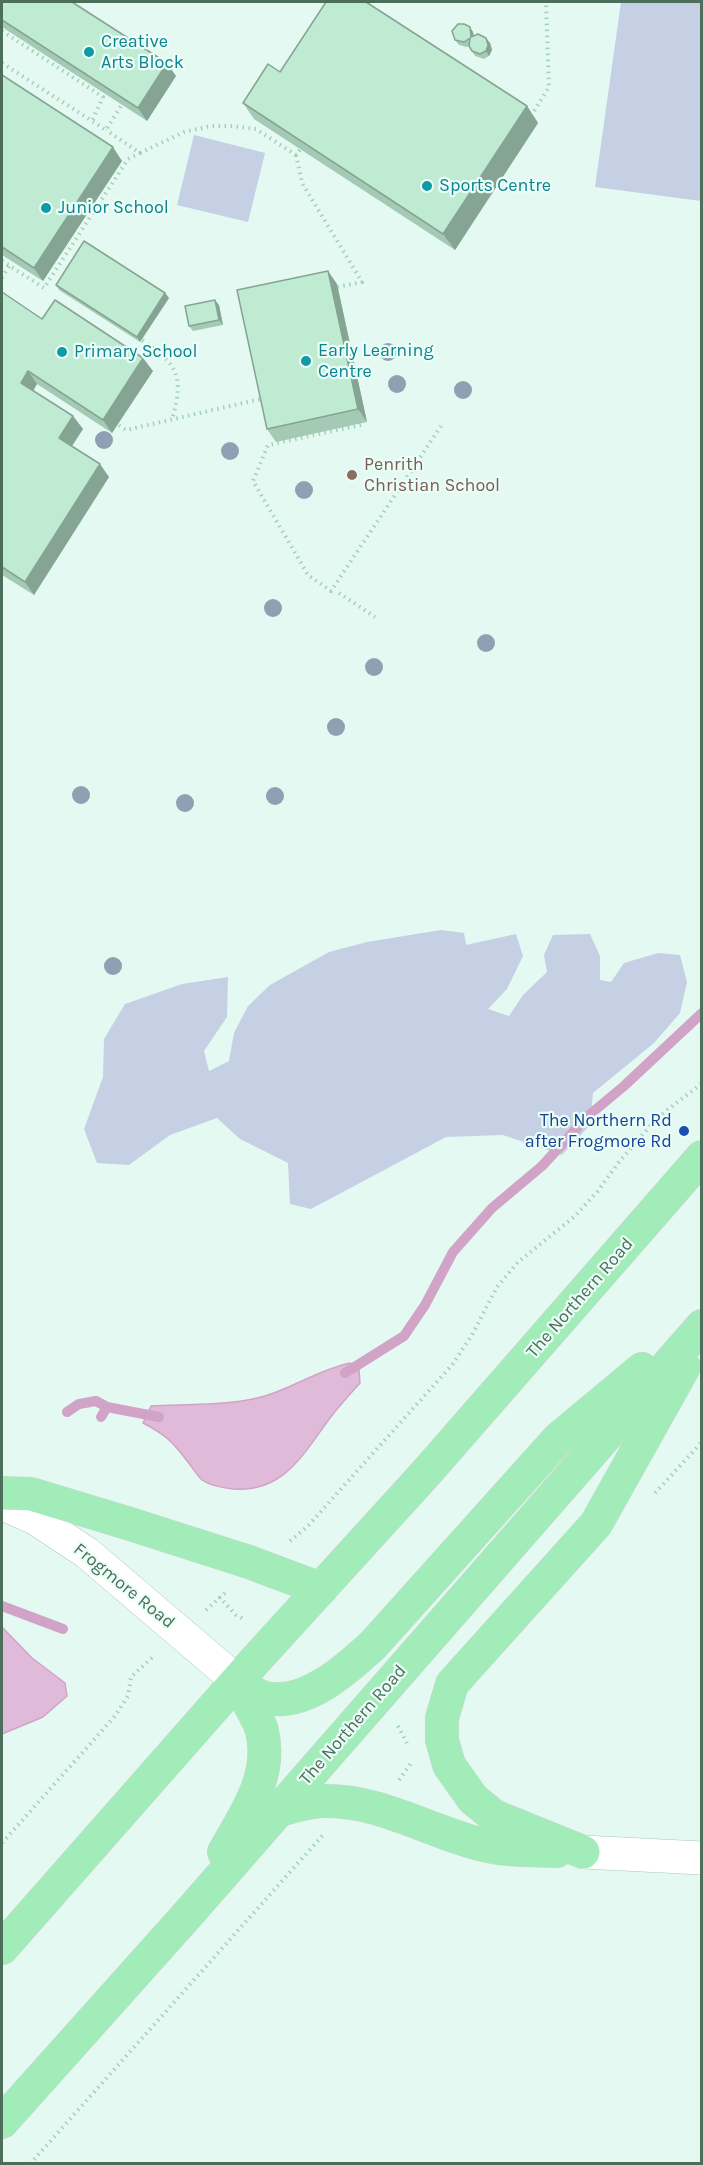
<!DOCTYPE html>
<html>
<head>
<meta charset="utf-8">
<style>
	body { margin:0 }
	#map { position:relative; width:703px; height:2165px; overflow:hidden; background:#e4f9f2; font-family:Karla,sans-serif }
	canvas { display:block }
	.frame { position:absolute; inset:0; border:3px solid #4d6e5b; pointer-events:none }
</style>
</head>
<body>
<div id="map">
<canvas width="703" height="2165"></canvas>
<div class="frame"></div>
</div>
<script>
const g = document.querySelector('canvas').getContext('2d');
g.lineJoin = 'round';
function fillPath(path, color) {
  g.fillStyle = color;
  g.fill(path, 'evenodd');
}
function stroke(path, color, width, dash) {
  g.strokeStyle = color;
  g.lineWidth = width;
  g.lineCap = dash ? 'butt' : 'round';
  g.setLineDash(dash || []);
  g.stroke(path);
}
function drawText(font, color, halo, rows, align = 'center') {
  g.font = font + ' Karla,sans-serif';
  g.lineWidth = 4.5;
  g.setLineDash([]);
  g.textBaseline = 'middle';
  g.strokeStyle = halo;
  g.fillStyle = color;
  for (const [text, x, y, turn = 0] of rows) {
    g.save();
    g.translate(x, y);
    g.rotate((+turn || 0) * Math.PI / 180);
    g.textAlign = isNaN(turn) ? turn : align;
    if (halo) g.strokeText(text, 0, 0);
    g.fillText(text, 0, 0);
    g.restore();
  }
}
const green = new Path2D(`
	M621,2H701V201L595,187Z
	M194,135L265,153L248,222L177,205Z
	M441,930L464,933L466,945L516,934L523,956L507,989L488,1009L509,1016L523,995L547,972L544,955L553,935L590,934L600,956V980L611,982L624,963L658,953L680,955L687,982L680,1013L654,1043L593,1093L590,1125L562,1155L503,1135L446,1137L311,1209L290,1204L288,1163L240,1139L217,1118L170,1135L129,1165L97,1163L84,1129L103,1077L104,1039L125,1004L182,984L228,977L227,1017L204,1051L209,1071L229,1061L234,1033L248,1006L270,985L329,952L367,942Z`);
const water = new Path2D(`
	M350,1363L359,1370L360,1383C350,1394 339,1406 330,1418C303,1454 284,1493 233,1489C224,1488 209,1485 202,1480C197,1475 192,1467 188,1462C172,1441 166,1435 143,1423L151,1406C186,1404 236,1406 268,1395C296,1386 321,1369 350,1363Z
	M2,1627L32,1658L65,1683L67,1696L43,1717L2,1734Z`);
const stream = new Path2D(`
	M345,1373L404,1336L425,1305L453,1252L492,1208L542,1166L588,1116L624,1086L702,1013
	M67,1412L79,1404L96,1401L107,1407
	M101,1417L107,1407L159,1417
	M2,1606L63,1629`);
const path = new Path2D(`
	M2,31L103,97L92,121
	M2,63L106,130L124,101
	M531,116L549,87L546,2
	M140,153L184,132L211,126H233L256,129L296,155L302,147
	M296,155L302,183L362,282L338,287
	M2,261L44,288L128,159L140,153L106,130
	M2,278L9,266
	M137,337C175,361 186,374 172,419
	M114,422L126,430L265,398
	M361,425L268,445L253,481L308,575L331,591L441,426
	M339,593L375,617
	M655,1493L702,1442
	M290,1541L307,1527L452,1365L472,1335L497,1287L518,1262L574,1217L597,1192L619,1162L656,1119L702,1083
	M219,1597L236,1615L246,1620
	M206,1610L227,1591
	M398,1726L407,1743
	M399,1780L412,1762
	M2,1843L115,1716L128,1696L131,1677L155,1655
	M30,2164L323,1835`);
const street = new Path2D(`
	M2,1504L34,1518L87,1553L237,1681`);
const secondary = new Path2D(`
	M583,1852L702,1858`);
const highway = new Path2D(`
	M2,1493L31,1494L127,1523L249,1562L321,1589
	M237,1681C246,1687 255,1696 266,1698C305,1707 347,1669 373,1645L558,1439L642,1369
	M280,1810C294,1806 309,1801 325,1801C384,1800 436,1836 493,1847C513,1851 536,1850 557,1851
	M224,1852C245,1815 273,1776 262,1731C259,1719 243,1694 237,1681
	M583,1852L494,1816L473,1799L449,1765L442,1740V1718L452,1684L596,1524L684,1367
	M2,1948L252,1664L426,1473L702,1157
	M2,2122L189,1913L702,1326`);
const trees = [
	[388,352],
	[397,384],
	[463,390],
	[104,440],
	[230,451],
	[304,490],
	[273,608],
	[486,643],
	[374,667],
	[336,727],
	[81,795],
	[275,796],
	[185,803],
	[113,966]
];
const wall = new Path2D(`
	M2,2L176,76L147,121L2,27Z
	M473,32L474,36L486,38L490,43L492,50L489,56L484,59L475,56L469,46L467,47L459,45L455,40Z
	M280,72L527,106L538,123L455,250L254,119L243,103Z
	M2,75L122,161L43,281L2,255Z
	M337,284L367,422L276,442L267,429Z
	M56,285L165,293L169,298L140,342L59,290Z
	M2,292L42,319L153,371L112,433L37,384L33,391L73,416L83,429L72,446L109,477L34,595L2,575Z
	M219,305L223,325L193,331L189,326Z`);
const shadedWall = new Path2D(`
	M470,27L473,32L474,42L471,37Z
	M486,38L490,43L492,50L489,56L486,51Z
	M167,63L176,76L147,121L138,108Z
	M527,106L538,123L455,250L443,234Z
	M113,147L122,161L43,281L34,268Z
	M328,271L337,284L367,422L358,409Z
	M165,293L169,298L140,342L137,337Z
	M215,300L219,305L223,325L219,320Z
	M143,358L153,371L112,433L103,420Z
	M28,371L37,384L30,396L21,383Z
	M73,416L83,429L68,452L59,438Z
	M100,464L109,477L34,595L25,582Z`);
const building = new Path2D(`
	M2,2H72L167,63L138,108L2,20Z
	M326,2H366L527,106L443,234L243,103L268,64L280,72Z
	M458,24H464L470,27L471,37L478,34L486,38L488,45L486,51L480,54L472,51L469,46L470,38L464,42L455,40L452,31Z
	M2,75L113,147L34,268L2,247Z
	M84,241L165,293L137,337L56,285Z
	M328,271L358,409L267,429L237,290Z
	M2,292L42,319L55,300L143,358L103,420L28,371L21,383L73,416L59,438L100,464L25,582L2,567Z
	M215,300L219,320L189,326L185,306Z`);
const markers = [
	[89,52,6,"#0f9aa8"],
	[427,186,6,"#0f9aa8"],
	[46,208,6,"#0f9aa8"],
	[62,352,6,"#0f9aa8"],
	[306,361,6,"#0f9aa8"],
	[352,475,6,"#8d6e63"],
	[684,1131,6,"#1a4fb4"]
];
const cultureNames = [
	["Creative",101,42],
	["Arts Block",101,63],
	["Sports Centre",439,186],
	["Junior School",58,208],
	["Early Learning",318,351],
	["Centre",318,372],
	["Primary School",74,352]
];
const educationNames = [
	["Penrith",364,465],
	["Christian School",364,486]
];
const transitNames = [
	["The Northern Rd",672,1121],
	["after Frogmore Rd",672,1142]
];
const streetNames = [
	["The Northern Road",580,1298,-49],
	["Frogmore Road",124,1586,39],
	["The Northern Road",353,1725,-49]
];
fillPath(green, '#c5d0e5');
fillPath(water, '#e0bbd9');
stroke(water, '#d1a3c7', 1.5);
stroke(stream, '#d1a3c7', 10);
stroke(street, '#acc8ba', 33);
stroke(secondary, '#a8c9b9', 34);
stroke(highway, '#cdd6d1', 34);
stroke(path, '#a3d0b7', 4, [1.5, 4.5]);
stroke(street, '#fff', 32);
stroke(secondary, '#fff', 33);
stroke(highway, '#a2ecb9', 33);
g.fillStyle = '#90a0b2';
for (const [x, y] of trees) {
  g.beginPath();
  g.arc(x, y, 9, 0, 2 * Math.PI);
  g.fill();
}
fillPath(wall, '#a4cab5');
fillPath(shadedWall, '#86a494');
fillPath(building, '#bfebd3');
stroke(building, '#86a494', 1.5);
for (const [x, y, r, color] of markers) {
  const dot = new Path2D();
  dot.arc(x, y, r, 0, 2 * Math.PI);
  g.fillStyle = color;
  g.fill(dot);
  stroke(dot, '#eafdf6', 2);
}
drawText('18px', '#0d838f', '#eafdf6', cultureNames, 'left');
drawText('18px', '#785e54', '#eafdf6', educationNames, 'left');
drawText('18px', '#164399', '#eafdf6', transitNames, 'right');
drawText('18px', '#4d6e5b', '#eafdf6', streetNames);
</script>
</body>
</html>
